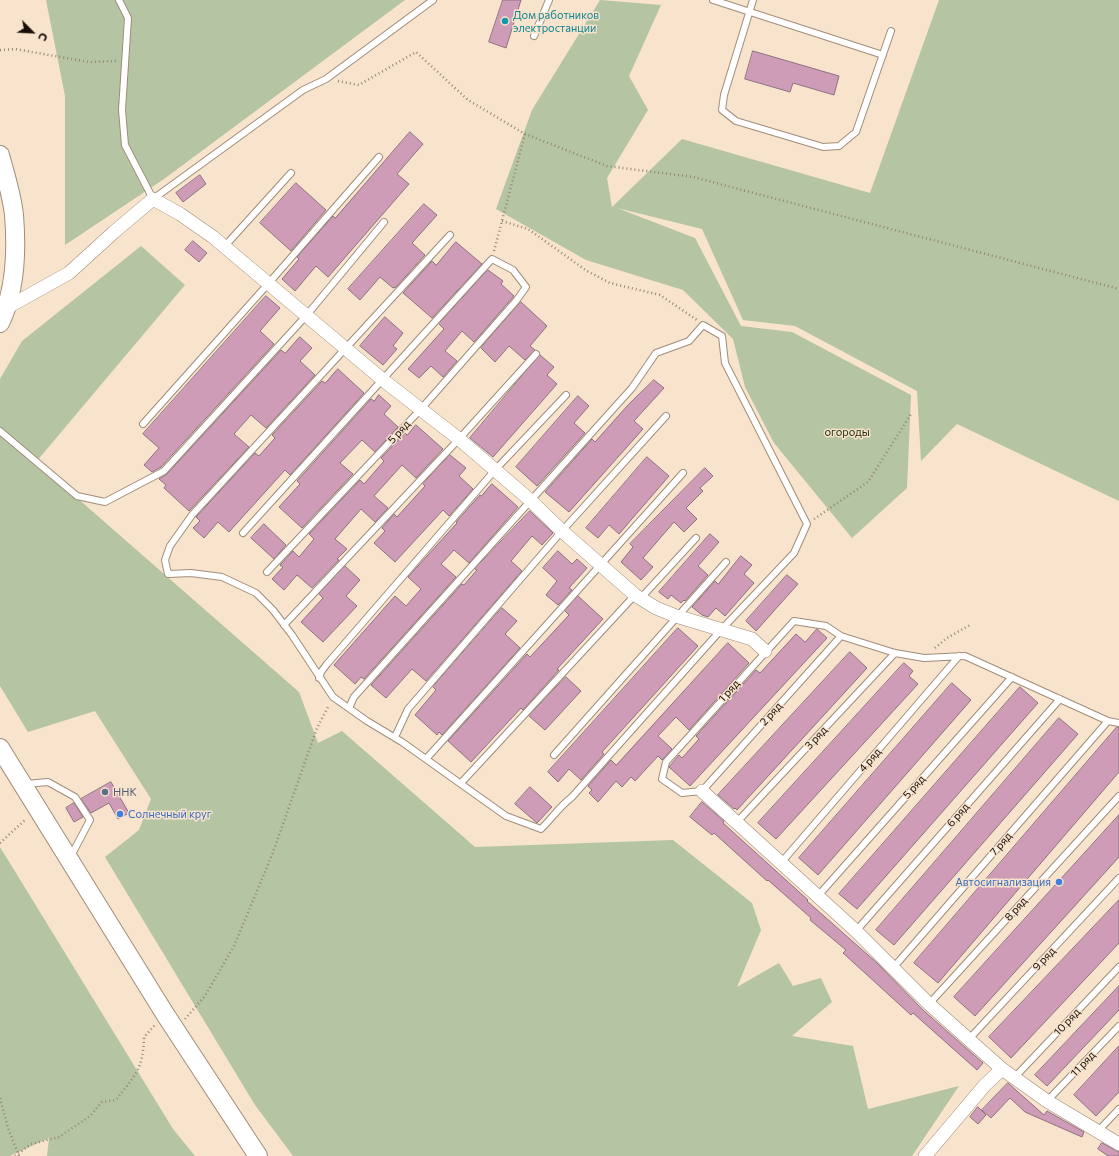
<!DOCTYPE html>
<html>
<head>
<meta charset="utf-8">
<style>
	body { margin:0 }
	#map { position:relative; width:1119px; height:1156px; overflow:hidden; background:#f8e3cd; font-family:Commissioner,sans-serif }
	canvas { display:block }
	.north { position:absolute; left:12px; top:12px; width:40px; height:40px; -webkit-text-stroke:3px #f8e3cd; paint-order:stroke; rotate:114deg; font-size:11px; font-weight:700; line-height:16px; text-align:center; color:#18110a }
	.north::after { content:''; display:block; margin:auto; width:14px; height:18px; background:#18110a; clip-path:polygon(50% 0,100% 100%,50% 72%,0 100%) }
</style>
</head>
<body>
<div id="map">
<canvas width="1119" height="1156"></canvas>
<div class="north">С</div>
</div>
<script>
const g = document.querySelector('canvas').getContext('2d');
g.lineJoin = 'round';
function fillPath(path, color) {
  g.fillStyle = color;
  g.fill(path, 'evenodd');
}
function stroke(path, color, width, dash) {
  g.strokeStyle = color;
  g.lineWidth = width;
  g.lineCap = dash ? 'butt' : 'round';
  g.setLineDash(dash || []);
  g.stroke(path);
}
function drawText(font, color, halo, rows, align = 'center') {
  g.font = font + ' Commissioner,sans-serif';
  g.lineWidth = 3;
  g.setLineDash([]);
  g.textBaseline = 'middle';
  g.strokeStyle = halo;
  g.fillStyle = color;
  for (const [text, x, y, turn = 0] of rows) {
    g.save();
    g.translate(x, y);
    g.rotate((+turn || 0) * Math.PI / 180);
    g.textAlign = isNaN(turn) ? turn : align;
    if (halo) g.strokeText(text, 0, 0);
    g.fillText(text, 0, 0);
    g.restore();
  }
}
const green = new Path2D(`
	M46,0H405L164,179L65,245V96Z
	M600,0L661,5L629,76L648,110L607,178L612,207L682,139L870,193L939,0H1119V501L957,424L921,461L917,391L795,326L743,320L702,229L617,208L695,238L741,326L792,332L911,395L907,488L852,538L774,443L745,387L733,339L683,290L586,260L496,209L532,110Z
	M141,246L185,285L36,462L299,692L318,743L342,731L475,847L673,840L752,903L761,930L737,987L779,963L793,986L821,978L832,1002L792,1036L853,1046L868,1109L959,1086L912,1156H293L255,1105L105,857L139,830L151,799L95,711L28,732L0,686V379L22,341Z
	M0,847L173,1129L195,1156H47L49,1138L10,1156H0Z`);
const building = new Path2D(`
	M503,0H521L506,48L489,42Z
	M753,51L839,76L834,95L793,83L790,92L745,79Z
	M410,132L423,144L397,174L409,184L328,277L316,266L295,291L282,279L299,259L297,257L333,216L335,218Z
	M200,175L206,184L183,202L176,193Z
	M296,183L326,210L291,251L260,223Z
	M424,204L437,215L412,243L425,255L396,287L393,288L380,277L360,300L348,289Z
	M193,241L207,253L199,262L185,250Z
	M456,242L482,264L432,318L403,293L432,261L436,265Z
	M488,270L503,281L501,284L514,296L474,342L462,331L445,351L457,361L443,377L431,366L419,378L408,369L444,329L439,324Z
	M266,296L280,308L260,331L274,344L161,467L152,472L144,465L159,448L143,434Z
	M521,302L547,326L530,346L535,350L525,360L509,346L495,362L481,348Z
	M385,317L403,333L393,346L397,349L383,365L360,346Z
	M300,337L312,348L300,361L315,375L266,428L251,415L234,434L249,447L189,511L164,488L166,485L159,479L167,474L281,350L285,353Z
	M540,355L554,367L547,375L557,384L493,457L470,438Z
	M338,369L364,393L290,475L285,470L229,532L218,522L204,538L193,528L200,521L196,517L255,453L259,456L275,438L272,435L322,381L325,383Z
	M654,380L664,388L634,421L643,429L569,512L545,492L592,439L595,442L628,405Z
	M379,395L391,406L384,414L398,427L375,452L362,440L340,463L353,474L302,528L279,507L300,484L297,481L371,399L374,401Z
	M578,396L589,406L574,423L585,433L537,486L516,467Z
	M416,425L443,449L416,478L402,465L374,496L388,508L375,522L361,509L335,539L347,549L337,559L339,560L312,588L297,575L284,590L272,579L283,567L280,565L293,551L299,557L314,539L309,534L360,480L364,484L384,461L381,458L405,433L407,435Z
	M450,455L466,468L459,476L473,489L449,516L443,510L395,562L374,543L385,531L382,528L394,514L397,517L425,486L423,484Z
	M647,457L669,476L619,534L609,525L598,538L586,528Z
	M705,468L713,476L700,488L703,491L686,508L697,519L684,532L674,522L643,558L653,567L641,580L621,562L633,547L630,544Z
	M492,484L518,507L469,563L454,550L441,564L456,577L364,679L361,677L355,684L334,665L395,596L406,606L421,589L408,577L457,523L456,522L480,495L481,496Z
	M530,511L553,533L542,545L532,536L511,561L522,571L426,681L412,669L386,698L371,685L462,584L464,585L477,570L475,569Z
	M264,524L286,545L274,559L251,538Z
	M710,534L719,542L698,566L708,575L685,601L684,600L681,603L671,595L668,599L659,592Z
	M558,551L572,564L577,559L587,568L569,588L572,590L558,605L546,595L557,581L543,568Z
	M741,556L752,565L744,574L754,583L725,616L716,608L708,617L702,615L692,607L715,581L718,584Z
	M345,566L360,580L346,596L357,606L323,642L301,622L323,598L319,594Z
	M787,575L798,584L756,631L746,621Z
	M578,596L603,619L557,669L559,670L523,710L521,708L471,762L448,741L527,654L530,657L569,615L565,611Z
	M502,608L517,621L505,634L520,648L442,735L439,732L437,735L415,715L436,690L433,687Z
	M678,628L698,646L602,752L604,754L581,780L569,769L558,782L548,772Z
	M817,629L827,638L690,786L669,767L679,755L682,758L699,739L696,736L756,670L760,673L796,634L805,642Z
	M728,643L749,663L689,730L676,717L658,736L672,749L662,760L658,756L635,781L631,777L622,787L616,781L598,802L589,793L592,790L588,786L611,760L616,765Z
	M850,652L867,668L737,810L735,808L734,809L718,795Z
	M904,663L913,671L909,676L918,684L776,839L758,823Z
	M566,677L581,691L545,730L529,716Z
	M952,683L971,700L818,875L799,858Z
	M1020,687L1038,703L857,909L839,894Z
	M1059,718L1078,734L894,945L876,930Z
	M1117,727H1119V772L938,983L914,963Z
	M111,782L129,813L118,819L109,803L91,813L81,799Z
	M530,787L552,807L537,823L515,804Z
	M702,802L724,821L723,823L808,900L807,901L877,963L923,1010L983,1063L977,1070L913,1013L911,1015L843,953L846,950L810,920L811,918L768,880L767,881L714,833L712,835L690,817Z
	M74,803L83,817L74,822L66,808Z
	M1119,815V857L975,1016L954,997Z
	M1119,900V943L1011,1058L989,1037Z
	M1119,986V1010L1047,1086L1035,1075Z
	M1119,1046V1092L1096,1116L1074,1095Z
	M1008,1083L1044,1115L1047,1111L1084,1132L1082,1137L1025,1112L1010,1098L991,1118L982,1110Z
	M978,1107L986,1115L978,1124L970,1117Z
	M1102,1143L1119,1152V1156H1108L1098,1149Z`);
const path = new Path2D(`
	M0,50L15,49L89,62L116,61
	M338,81L359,85L416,52L468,100L525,134L607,166L693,177L1119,289
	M502,221L528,229L587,271L610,283L660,295L697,320
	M494,251L525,134
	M814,519L868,482L911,414
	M935,648L947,638L970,625
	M0,843L26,819
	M185,1019L205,996L234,946L272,855L317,728L329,705
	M0,1098L8,1128L19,1156
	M15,1156L31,1144L59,1137L90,1116L102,1102L116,1100C135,1075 143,1070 144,1037L155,1025`);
const lane = new Path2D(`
	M119,0L128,18L122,110L125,145L153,199L303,90L326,79L433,0
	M713,0L883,55
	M753,0L724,95L722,110L736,121L823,147L839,146L856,132L891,31
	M534,36L549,0
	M224,247L291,173
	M143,424L268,284L379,157
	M0,431L77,496L105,502L164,471L306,316L384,222
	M243,533L492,259L513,270L526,287L516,301L421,409L267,572
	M640,599L696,538
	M284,625L459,439L536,354
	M841,636L702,791L682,793L662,779L666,762L794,621L826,626L841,636L895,653L924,658L965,656L1108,721L1119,723
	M319,678L321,672L327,664L495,470L566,395
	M349,708L354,697L632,388L656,353L689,341L703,325L722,336L725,363L807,524L794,553L720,631L572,797C560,806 552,818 541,829L506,816L402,742L367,721L333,697L292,635L273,610L256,593L222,577L191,573L168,574L165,560L170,546L192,515L450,235
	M395,737L408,709L562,531L666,416
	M554,755L726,562
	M426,759L683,473
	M461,783L635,595
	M26,784L48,782L75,797L90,820L71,856
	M737,822L895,653
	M780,864L959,656
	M817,897L1012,677
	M856,931L1060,699
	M893,968L1108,721
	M929,1004L1119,796
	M969,1039L1119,878
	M1015,1077L1119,967
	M1047,1101L1119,1026
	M1098,1131L1119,1109`);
const street = new Path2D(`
	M8,307L69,273L114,232L153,199L180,214L213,237L383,380L459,439L530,500L562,531L635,595L656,608L676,616L752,639L765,651
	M702,791L856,931L929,1004L1002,1069L1047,1101L1119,1144
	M925,1156L985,1085L1002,1069`);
const secondary = new Path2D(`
	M0,155C5,174 12,195 14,215C17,251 16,290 0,323
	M0,748L165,1014L258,1156`);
const markers = [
	[505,21,4,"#0f9aa8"],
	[105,792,4,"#5c6f8a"],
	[120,814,4,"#3f7fe0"],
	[1059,882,4,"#3f7fe0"]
];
const cultureNames = [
	["Дом работников",513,15],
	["электростанции",513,28]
];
const streetNames = [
	["5 ряд",399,432,-47],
	["1 ряд",729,691,-48],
	["2 ряд",771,714,-48],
	["3 ряд",816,738,-47],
	["4 ряд",870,760,-49],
	["5 ряд",914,787,-48],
	["6 ряд",958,815,-49],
	["7 ряд",1001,844,-49],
	["8 ряд",1016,909,-48],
	["9 ряд",1044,959,-47],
	["10 ряд",1067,1022,-47],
	["11 ряд",1083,1064,-46]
];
const parkNames = [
	["огороды",847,432]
];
const serviceNames = [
	["ННК",113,792]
];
const shopNames = [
	["Солнечный круг",128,814],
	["Автосигнализация",1051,882,"right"]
];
fillPath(green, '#b5c4a3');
fillPath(building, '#cf9cb8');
stroke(building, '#8c7280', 1);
stroke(lane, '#a08d79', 8);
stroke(street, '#a08d79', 14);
stroke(secondary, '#a08d79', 20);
stroke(path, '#948576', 2.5, [1, 3]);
stroke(lane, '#fff', 6);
stroke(street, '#fff', 13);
stroke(secondary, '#fff', 18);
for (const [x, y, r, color] of markers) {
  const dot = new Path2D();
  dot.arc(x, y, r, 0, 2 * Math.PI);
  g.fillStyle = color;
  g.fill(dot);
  stroke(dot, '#f8e3cd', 1.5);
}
drawText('11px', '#0d838f', '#f8e3cd', cultureNames, 'left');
drawText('11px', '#18110a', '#f8e3cd', streetNames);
drawText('11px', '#212f0a', '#f8e3cd', parkNames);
drawText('11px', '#4e5e75', '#f8e3cd', serviceNames, 'left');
drawText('11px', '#366cbe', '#f8e3cd', shopNames, 'left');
</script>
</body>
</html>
